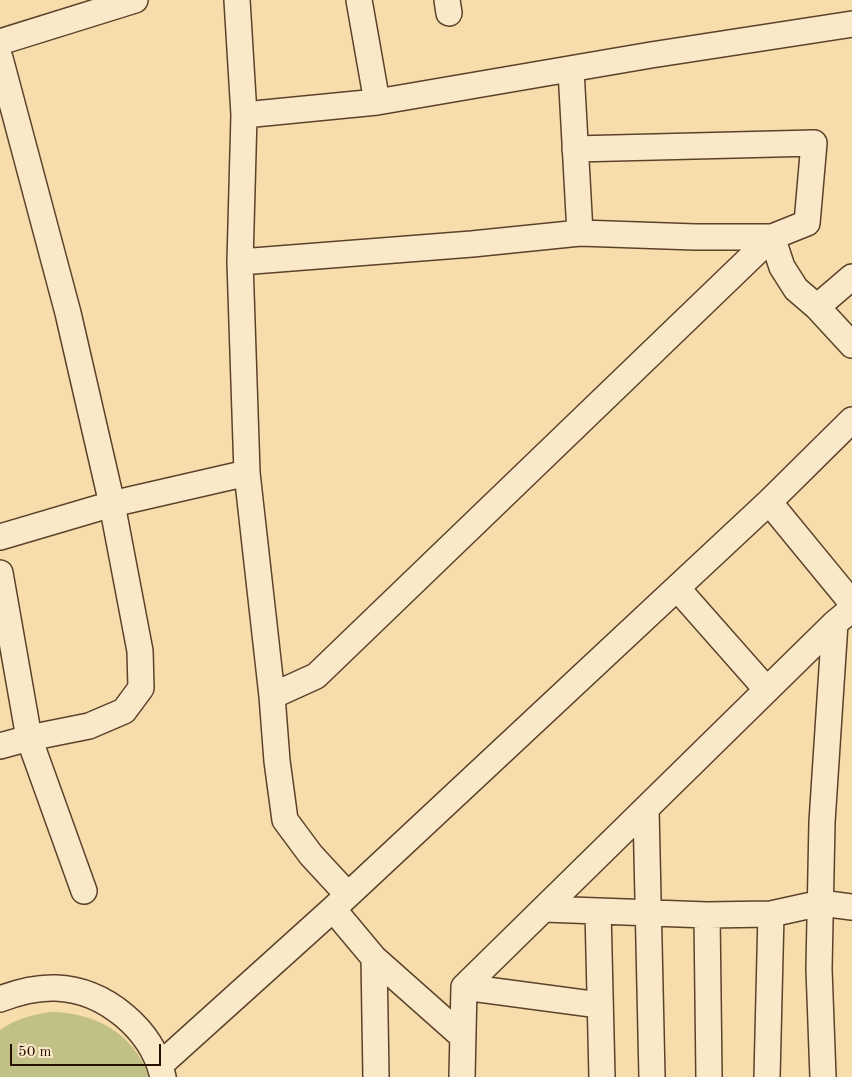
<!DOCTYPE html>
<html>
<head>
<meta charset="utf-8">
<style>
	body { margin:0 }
	#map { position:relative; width:852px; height:1077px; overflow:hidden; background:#f7ddac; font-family:"Old Standard TT",serif }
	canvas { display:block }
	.scale { position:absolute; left:10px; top:1044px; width:151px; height:22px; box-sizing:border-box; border:2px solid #280f00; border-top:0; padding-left:6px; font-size:15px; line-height:18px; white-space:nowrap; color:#280f00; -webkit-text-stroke:4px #fae9c9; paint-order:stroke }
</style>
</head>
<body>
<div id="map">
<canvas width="852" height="1077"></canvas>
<div class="scale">50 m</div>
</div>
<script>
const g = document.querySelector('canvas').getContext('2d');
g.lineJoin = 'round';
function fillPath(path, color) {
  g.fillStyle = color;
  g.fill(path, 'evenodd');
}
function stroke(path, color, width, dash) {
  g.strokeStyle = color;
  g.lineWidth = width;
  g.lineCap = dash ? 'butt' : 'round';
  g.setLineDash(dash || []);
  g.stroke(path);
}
const green = new Path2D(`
	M50,1012C94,1012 134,1033 149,1077H0V1030C15,1019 32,1015 50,1012Z`);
const minor = new Path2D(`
	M237,0L244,115L240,262L247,473L272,696L277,761L285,820L311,855L348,895
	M359,0L377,102
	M447,0L449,13
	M0,42L135,0
	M0,58L68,313L112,504L140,651L141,688L124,711L89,726L29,738L0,746
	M571,70L580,233
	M244,115L377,102L651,55L852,24
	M240,262L472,244L580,233L695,237H772L782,267L796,289L817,307L852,345
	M817,307L852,277
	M769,502L852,603
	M0,537L112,504L247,473
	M0,573L29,738L84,891
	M677,588L767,690
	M272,696L316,676L772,237L807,223L814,143L575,149
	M646,809L652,1077
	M333,909L374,958L376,1077
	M544,909L707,915L771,914L821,903L852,907
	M598,911L602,1077
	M707,915L709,1077
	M374,958L463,1037
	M464,987L599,1005
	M0,999C18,992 36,987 56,988C105,990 152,1029 163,1077
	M160,1065L333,909L769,502L852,420
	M462,1077L464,987L835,623L852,609
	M767,1077L771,914
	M823,1077L819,969L822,822L835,623`);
fillPath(green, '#c0c087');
stroke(minor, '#5c422b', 28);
stroke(minor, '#fae9c9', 25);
</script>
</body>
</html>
